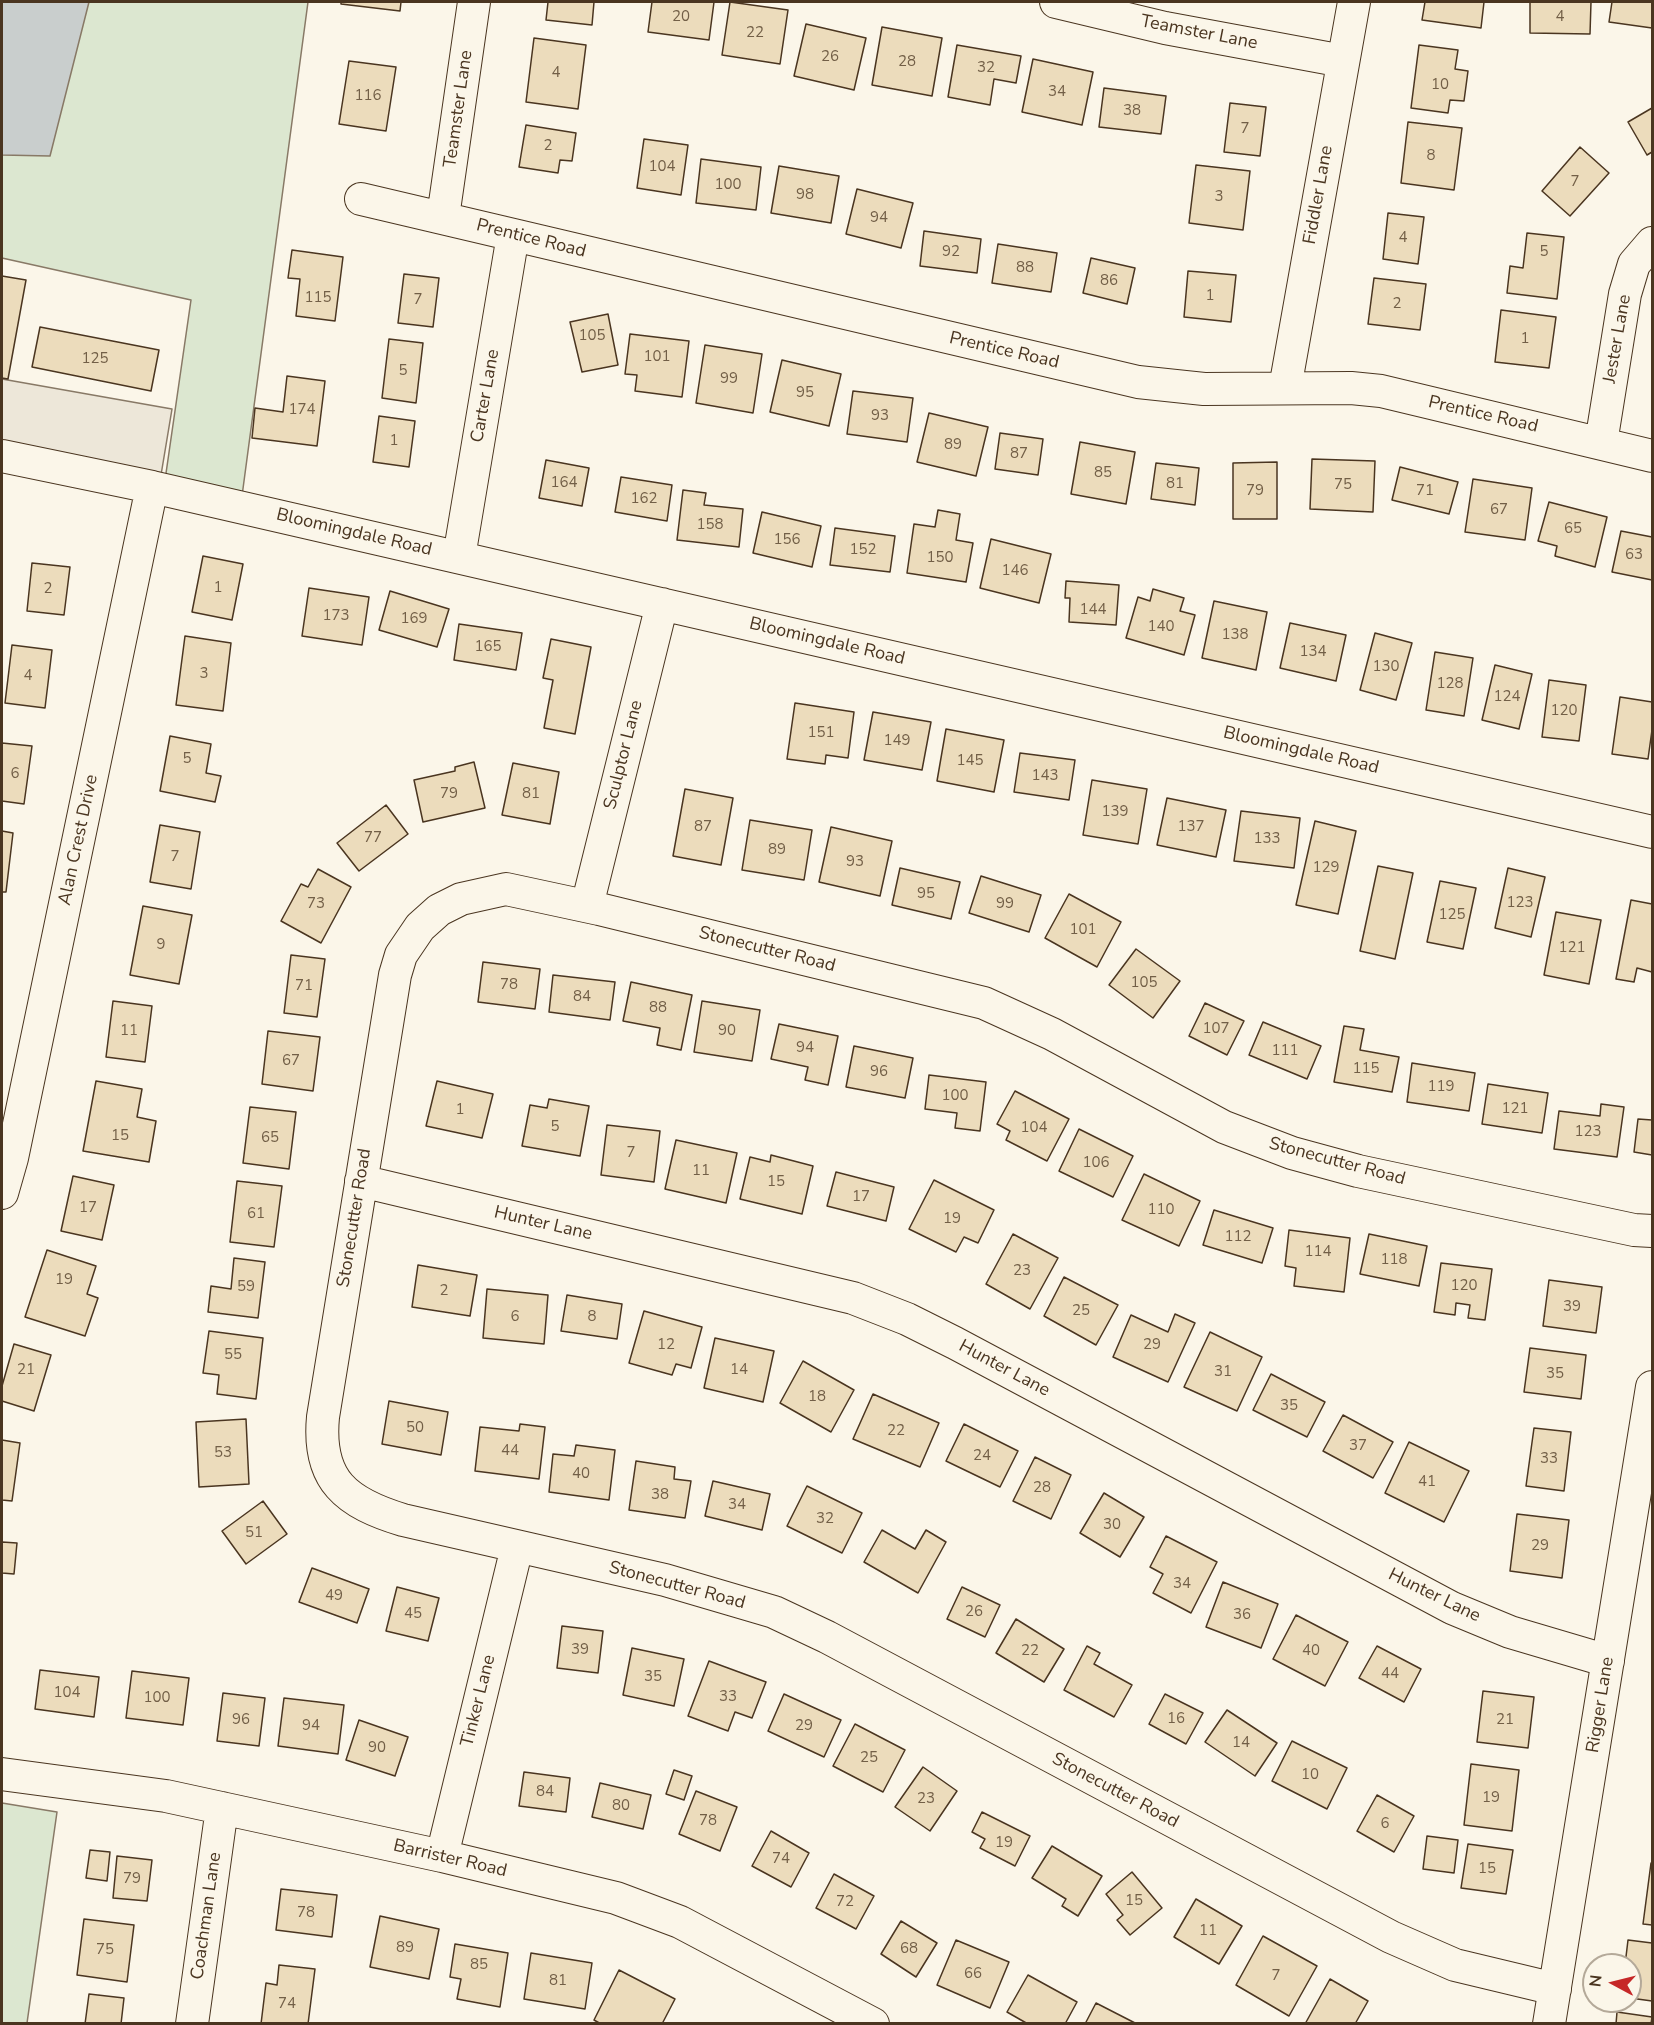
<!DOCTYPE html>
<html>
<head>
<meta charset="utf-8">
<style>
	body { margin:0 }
	#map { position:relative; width:1654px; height:2025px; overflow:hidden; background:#fbf6e9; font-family:"Nunito Sans",sans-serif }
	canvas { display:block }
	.frame { position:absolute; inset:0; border:3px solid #4a3520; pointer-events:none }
	.north { position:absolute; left:1582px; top:1953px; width:60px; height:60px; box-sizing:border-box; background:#fbf6e9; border:2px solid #b4a999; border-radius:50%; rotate:277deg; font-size:16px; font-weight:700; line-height:24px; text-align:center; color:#4a3520 }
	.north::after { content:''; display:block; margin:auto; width:21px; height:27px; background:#c62828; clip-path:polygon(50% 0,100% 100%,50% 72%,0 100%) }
</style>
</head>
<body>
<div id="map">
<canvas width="1654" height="2025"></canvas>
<div class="frame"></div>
<div class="north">N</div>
</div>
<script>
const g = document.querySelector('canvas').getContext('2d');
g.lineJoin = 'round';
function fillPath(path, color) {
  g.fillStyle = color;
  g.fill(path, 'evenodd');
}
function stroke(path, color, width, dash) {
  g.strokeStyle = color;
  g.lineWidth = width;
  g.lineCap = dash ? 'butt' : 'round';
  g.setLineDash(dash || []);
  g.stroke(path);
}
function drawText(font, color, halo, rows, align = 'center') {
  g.font = font + ' "Nunito Sans",sans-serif';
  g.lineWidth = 4.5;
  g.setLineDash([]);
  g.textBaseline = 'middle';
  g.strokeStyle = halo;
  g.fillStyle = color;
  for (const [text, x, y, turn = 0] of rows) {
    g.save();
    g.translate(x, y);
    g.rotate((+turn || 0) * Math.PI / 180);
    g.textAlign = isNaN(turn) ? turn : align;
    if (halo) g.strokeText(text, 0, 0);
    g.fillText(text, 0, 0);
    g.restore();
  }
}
const green = new Path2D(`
	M2,2H308L240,511L163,494L191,300L2,258Z
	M2,1803L57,1812L27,2023H2Z`);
const parking = new Path2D(`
	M2,379L172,409L161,475L2,444Z`);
const water = new Path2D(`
	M2,2H89L50,156L2,155Z`);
const building = new Path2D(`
	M341,2H401L400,11L341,4Z
	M548,2H594L592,25L546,20Z
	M652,2H714L709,40L648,32Z
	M730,2L788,10L780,64L722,55Z
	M1425,2H1484L1481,28L1422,20Z
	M1530,2H1591L1590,34L1530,33Z
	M1612,2H1652V28L1609,22Z
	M806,24L866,38L854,90L794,76Z
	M882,27L942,38L932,96L872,85Z
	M534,38L586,45L578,109L526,102Z
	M957,45L1021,56L1016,83L994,79L990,105L948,97Z
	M1419,45L1458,50L1455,69L1468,71L1464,101L1450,100L1448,113L1411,108Z
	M1033,59L1093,72L1082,125L1022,112Z
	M349,61L396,67L386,131L339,124Z
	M1104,88L1166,96L1161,134L1099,127Z
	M1230,103L1266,107L1260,156L1224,152Z
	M1652,108V152L1647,155L1628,122Z
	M1408,122L1462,128L1454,190L1401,183Z
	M526,125L576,133L572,161L560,160L558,173L519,167Z
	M644,139L688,145L681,195L637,188Z
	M1580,147L1609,173L1570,216L1542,191Z
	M701,159L761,167L756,210L696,203Z
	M1196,165L1250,171L1243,230L1189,223Z
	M779,166L839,176L831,223L771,213Z
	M857,189L913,203L901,248L846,234Z
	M1388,213L1424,217L1418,264L1383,259Z
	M924,231L981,239L977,273L920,266Z
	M1527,233L1564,237L1557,299L1507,293L1510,266L1523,268Z
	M998,244L1057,253L1051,292L992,283Z
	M292,250L343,257L335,321L296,316L300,279L288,278Z
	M1091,258L1135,268L1127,304L1083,293Z
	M1188,271L1236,275L1231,322L1184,317Z
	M404,274L439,278L433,327L398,323Z
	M2,276L26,280L8,379L2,378Z
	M1374,278L1426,284L1420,330L1368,324Z
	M1501,310L1556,317L1549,368L1495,362Z
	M608,314L618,365L582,372L570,322Z
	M40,327L159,350L151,391L32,367Z
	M630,334L689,341L682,397L635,391L637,375L625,374Z
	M389,339L423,343L416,403L382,398Z
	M705,345L762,354L753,413L696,403Z
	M782,360L841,374L829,426L770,412Z
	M287,376L325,381L317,446L252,438L255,408L283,412Z
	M853,391L913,398L907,442L847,434Z
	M929,413L988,427L976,476L917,462Z
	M379,416L415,421L409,467L373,462Z
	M1000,433L1043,439L1038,475L995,469Z
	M1080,442L1135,452L1126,504L1071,494Z
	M1312,459L1375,461L1373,512L1310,509Z
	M546,460L589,468L582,506L539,498Z
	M1277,462V519H1233V463Z
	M1156,463L1199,468L1195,505L1151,499Z
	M1400,467L1458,482L1449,514L1392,500Z
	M621,477L672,485L667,521L615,512Z
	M1473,479L1532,488L1525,540L1465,532Z
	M683,490L706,493L704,505L743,509L739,547L677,540Z
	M1549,502L1607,517L1595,567L1555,556L1557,546L1538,541Z
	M938,510L960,514L956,540L973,543L966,582L907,573L914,524L935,527Z
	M762,512L821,526L812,567L753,553Z
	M835,528L895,536L890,572L830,565Z
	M1621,531L1652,537V580L1612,572Z
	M991,539L1051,554L1039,603L980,588Z
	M203,556L243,564L232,620L192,612Z
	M32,563L70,567L64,615L27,611Z
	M1066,581L1119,585L1116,625L1069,622L1070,598H1065Z
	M309,588L369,597L362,645L302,636Z
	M1153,589L1184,598L1180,611L1195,615L1184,655L1126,638L1138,597L1150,601Z
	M390,591L449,609L437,647L379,630Z
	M1214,601L1267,612L1256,670L1202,658Z
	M1290,623L1346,635L1336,681L1280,668Z
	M459,624L522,633L516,670L454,660Z
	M1375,633L1412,643L1396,700L1360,690Z
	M185,636L231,643L223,711L176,705Z
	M551,639L591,647L575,734L544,728L553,680L543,678Z
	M12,645L52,650L45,708L5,703Z
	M1435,652L1473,658L1464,716L1426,710Z
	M1495,665L1532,674L1519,729L1482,720Z
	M1549,680L1586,685L1579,741L1542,737Z
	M1620,697L1652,702V730L1648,759L1612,754Z
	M795,703L854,712L848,758L826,755L825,764L787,759Z
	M873,712L931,722L922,770L864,760Z
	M946,729L1004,740L994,792L937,781Z
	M170,736L211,744L206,773L221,776L215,802L160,791Z
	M2,743L32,746L24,804L2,801Z
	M1020,753L1075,760L1069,800L1014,792Z
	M474,762L485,808L423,822L414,780L455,771V767Z
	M513,763L559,772L550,824L502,815Z
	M1092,780L1147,789L1138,844L1083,835Z
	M685,789L733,798L721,865L673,856Z
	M1167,798L1226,810L1216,857L1157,845Z
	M386,805L408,834L359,871L337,843Z
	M1241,811L1300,818L1294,868L1234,861Z
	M750,820L812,830L804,880L742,870Z
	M1315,821L1356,831L1338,914L1296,905Z
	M160,825L200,832L191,889L150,882Z
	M831,827L892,841L880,896L819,882Z
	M2,831L13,833L6,892H2Z
	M1378,866L1413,873L1395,959L1360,951Z
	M900,868L960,882L951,919L892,905Z
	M1508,868L1545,877L1531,937L1495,928Z
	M318,869L351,887L321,943L281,921L301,884L308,887Z
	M981,876L1041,895L1029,932L969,913Z
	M1440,881L1476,888L1463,949L1427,942Z
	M1069,894L1121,922L1097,967L1045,938Z
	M1631,900L1652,904V972L1637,968L1634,982L1616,979Z
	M143,906L192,915L179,984L130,975Z
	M1556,912L1601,920L1589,984L1544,975Z
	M1136,949L1180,981L1153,1018L1109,985Z
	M291,955L325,959L317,1017L284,1013Z
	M483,962L540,969L535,1009L478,1002Z
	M553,975L615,982L610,1020L549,1012Z
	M631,982L692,995L681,1050L657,1045L660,1028L623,1021Z
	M113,1001L152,1006L145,1062L106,1057Z
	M702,1001L760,1010L752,1061L694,1052Z
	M1205,1003L1244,1021L1227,1055L1189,1036Z
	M1263,1022L1321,1046L1307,1079L1249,1055Z
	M779,1024L838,1036L828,1085L805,1080L808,1067L771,1059Z
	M1344,1026L1364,1029L1360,1050L1399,1057L1392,1092L1334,1082Z
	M268,1031L320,1037L313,1091L262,1084Z
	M854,1046L913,1058L905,1098L846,1087Z
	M1412,1063L1475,1073L1469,1111L1407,1102Z
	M929,1075L986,1082L980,1131L955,1128L957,1113L925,1109Z
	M96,1081L142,1089L137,1117L156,1121L149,1162L83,1151Z
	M437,1081L493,1094L482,1138L426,1126Z
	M1488,1084L1548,1093L1542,1133L1482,1124Z
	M1015,1091L1069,1119L1047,1161L1006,1140L1010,1131L997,1124Z
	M549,1099L589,1106L580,1156L522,1146L530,1105L547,1108Z
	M1601,1104L1624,1107L1617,1157L1554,1149L1559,1111L1600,1116Z
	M250,1107L296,1112L289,1169L243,1163Z
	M1638,1119L1652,1120V1155L1634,1152Z
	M607,1125L660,1131L654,1182L601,1175Z
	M1079,1129L1133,1156L1113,1197L1059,1171Z
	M676,1140L737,1153L726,1203L665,1189Z
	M771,1155L813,1166L802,1214L740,1199L750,1157L770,1162Z
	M836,1172L894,1187L886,1221L827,1206Z
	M1144,1174L1200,1201L1179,1246L1122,1220Z
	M73,1176L114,1185L102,1240L61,1231Z
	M934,1180L994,1210L978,1243L964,1237L956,1252L909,1229Z
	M237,1181L282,1186L274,1247L230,1242Z
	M1214,1210L1273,1228L1262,1263L1203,1245Z
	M1289,1230L1350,1238L1344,1292L1294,1286L1296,1268L1285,1266Z
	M1013,1234L1058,1258L1030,1309L986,1284Z
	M1369,1234L1427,1246L1419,1286L1360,1274Z
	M47,1250L96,1266L87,1294L98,1298L85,1336L25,1317Z
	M234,1258L265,1262L258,1318L208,1312L211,1286L231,1289Z
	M1441,1263L1492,1269L1485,1320L1468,1318L1470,1305L1456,1303L1455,1315L1434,1312Z
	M418,1265L477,1275L470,1316L412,1307Z
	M1064,1277L1118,1305L1096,1345L1044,1316Z
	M1549,1280L1602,1287L1596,1333L1543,1326Z
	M487,1289L548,1295L544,1344L483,1338Z
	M567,1295L622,1304L617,1339L561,1331Z
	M644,1311L702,1327L691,1368L676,1364L672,1375L629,1363Z
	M1175,1314L1195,1323L1168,1382L1113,1357L1131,1315L1168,1332Z
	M209,1331L263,1338L256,1399L217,1394L219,1375L203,1373Z
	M1210,1332L1262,1357L1237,1411L1184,1387Z
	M715,1338L774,1351L763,1402L704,1388Z
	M14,1344L51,1355L34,1411L2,1401V1386Z
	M1530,1348L1586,1355L1581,1399L1524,1392Z
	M803,1361L854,1390L831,1432L780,1403Z
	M1271,1374L1325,1402L1307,1437L1253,1410Z
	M873,1394L939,1423L920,1467L853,1439Z
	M389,1401L448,1412L441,1455L382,1444Z
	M1343,1415L1393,1442L1373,1478L1323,1451Z
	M246,1419L249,1484L199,1487L196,1422Z
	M520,1424L545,1427L539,1479L475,1471L480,1427L519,1431Z
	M964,1424L1018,1451L1000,1487L946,1461Z
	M1534,1428L1571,1432L1564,1491L1526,1486Z
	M2,1440L20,1443L12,1501L2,1500Z
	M1409,1442L1469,1471L1444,1522L1385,1493Z
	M576,1445L615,1450L609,1500L549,1492L553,1454L574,1456Z
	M1035,1457L1071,1475L1051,1519L1013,1501Z
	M636,1461L675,1467L674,1479L691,1481L685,1518L629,1510Z
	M713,1481L770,1494L762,1530L705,1516Z
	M807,1486L862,1513L842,1553L787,1526Z
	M1104,1493L1144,1517L1120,1557L1080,1533Z
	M263,1501L287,1534L246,1564L222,1531Z
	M1517,1514L1569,1520L1562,1578L1510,1571Z
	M882,1530L915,1549L926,1530L946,1542L918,1593L864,1562Z
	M1166,1536L1217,1562L1191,1613L1153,1593L1163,1574L1150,1567Z
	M2,1542L17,1543L14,1574L2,1573Z
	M312,1568L369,1589L357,1623L299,1602Z
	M1223,1582L1278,1604L1261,1648L1206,1627Z
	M397,1587L439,1598L428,1641L386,1631Z
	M962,1587L1000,1605L985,1637L947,1619Z
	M1296,1615L1348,1642L1325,1686L1273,1659Z
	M1016,1619L1064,1649L1044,1682L996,1653Z
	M562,1626L603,1631L598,1673L557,1668Z
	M1087,1646L1100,1653L1094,1664L1132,1685L1114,1717L1064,1690Z
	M1377,1646L1421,1669L1404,1702L1359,1678Z
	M632,1648L684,1659L674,1706L623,1695Z
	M709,1661L766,1682L752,1718L735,1712L728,1731L688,1716Z
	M40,1670L99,1677L94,1717L35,1709Z
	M132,1671L189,1678L183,1725L126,1718Z
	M1483,1691L1534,1697L1528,1748L1477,1742Z
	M223,1693L265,1698L259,1746L217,1741Z
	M784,1694L841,1720L824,1757L768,1731Z
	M1165,1694L1203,1713L1186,1744L1149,1724Z
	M284,1698L344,1705L338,1754L278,1746Z
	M1227,1710L1277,1743L1255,1776L1205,1742Z
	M359,1720L408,1737L395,1776L346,1760Z
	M855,1724L905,1750L883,1792L833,1766Z
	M1292,1741L1347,1768L1327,1809L1272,1781Z
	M1471,1764L1519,1770L1512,1831L1464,1825Z
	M923,1767L957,1791L930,1831L895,1807Z
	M674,1770L692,1776L684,1800L666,1794Z
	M524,1772L570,1778L566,1812L519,1806Z
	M600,1783L651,1795L643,1829L592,1817Z
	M696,1791L737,1807L720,1851L679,1834Z
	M1377,1795L1414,1816L1394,1852L1357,1831Z
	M982,1812L1030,1836L1015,1866L980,1848L985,1839L972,1832Z
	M771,1831L809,1853L791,1887L752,1866Z
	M1427,1836L1458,1840L1454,1873L1423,1869Z
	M1468,1844L1513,1850L1506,1894L1461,1888Z
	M1052,1846L1102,1876L1078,1916L1062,1906L1066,1899L1032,1878Z
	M90,1850L110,1852L107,1881L86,1878Z
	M117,1856L152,1860L147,1901L113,1898Z
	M1651,1863H1652V1925L1643,1924Z
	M1132,1872L1162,1908L1130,1935L1117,1920L1123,1915L1106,1894Z
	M834,1874L874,1896L856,1929L816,1908Z
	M281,1889L337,1895L332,1937L276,1930Z
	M1196,1899L1242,1926L1219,1964L1174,1937Z
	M380,1916L439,1929L429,1979L370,1967Z
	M84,1919L134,1925L127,1982L77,1975Z
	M901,1921L937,1943L916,1977L881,1954Z
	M1263,1936L1317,1966L1289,2016L1236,1985Z
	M956,1940L1009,1962L990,2008L937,1985Z
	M1628,1940L1652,1943V2001L1630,1998V1965H1625Z
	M455,1944L508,1953L500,2007L457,1999L461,1979L450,1977Z
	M531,1953L592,1963L585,2009L524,1999Z
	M279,1965L315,1969L308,2024H261L266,1983L277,1985Z
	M619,1970L675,1999L662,2024H601L594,2020Z
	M1028,1975L1077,2002L1065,2024H1028L1007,2012Z
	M1330,1979L1368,2001L1355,2024H1305Z
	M89,1994L124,1998L121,2024H85Z
	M1096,2003L1137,2024H1085Z
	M1617,2012L1652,2017L1651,2024H1616Z`);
const minor = new Path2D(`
	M1056,2L1165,28L1343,61
	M361,199L1138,382L1204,389L1351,388L1381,391L1652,456
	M443,217L474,2
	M1285,388L1354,2
	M1601,443L1625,294L1634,264L1652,243
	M2,456L152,487L1652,832
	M459,557L513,235
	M587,906L662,604
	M361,1181L853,1298L907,1319L955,1343L1452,1608L1510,1632L1608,1661
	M2,1193L12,1158L152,487
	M2,1774L166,1796L442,1856L616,1898L680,1922L873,2024
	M442,1856L517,1547
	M1555,1989L1455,1965L1391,1937L827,1637L774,1612L665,1580L403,1520C347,1503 317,1481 323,1417L395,975L401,955L420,927L439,910L461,899L506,889L599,909L984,1003L1052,1034L1224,1127L1292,1153L1358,1171L1634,1230L1652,1231
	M192,2024L222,1808
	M1549,2024L1652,1387`);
const numberNames = [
	["20",681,17],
	["4",1560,17],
	["22",755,33],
	["26",830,57],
	["28",907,62],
	["32",986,68],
	["4",556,73],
	["10",1440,85],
	["34",1057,92],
	["116",368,96],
	["38",1132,111],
	["7",1245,129],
	["2",548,146],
	["8",1431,156],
	["104",662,167],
	["7",1575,182],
	["100",728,185],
	["98",805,195],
	["3",1219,197],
	["94",879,218],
	["4",1403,238],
	["92",951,252],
	["5",1544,252],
	["88",1025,268],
	["86",1109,281],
	["1",1210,296],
	["115",318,298],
	["7",418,300],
	["2",1397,304],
	["105",592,336],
	["1",1525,339],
	["101",657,357],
	["125",95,359],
	["5",403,371],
	["99",729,379],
	["95",805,393],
	["174",302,410],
	["93",880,416],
	["1",394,441],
	["89",953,445],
	["87",1019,454],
	["85",1103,473],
	["164",564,483],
	["81",1175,484],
	["75",1343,485],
	["79",1255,491],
	["71",1425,491],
	["162",644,499],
	["67",1499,510],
	["158",710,525],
	["65",1573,529],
	["156",787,540],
	["152",863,550],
	["63",1634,555],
	["150",940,558],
	["146",1015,571],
	["1",218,588],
	["2",48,589],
	["144",1093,610],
	["173",336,616],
	["169",414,619],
	["140",1161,627],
	["138",1235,635],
	["165",488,647],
	["134",1313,652],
	["130",1386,667],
	["3",204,674],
	["4",28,676],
	["128",1450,684],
	["124",1507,697],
	["120",1564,711],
	["151",821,733],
	["149",897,741],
	["5",187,759],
	["145",970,761],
	["6",15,774],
	["143",1045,776],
	["79",449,794],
	["81",531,794],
	["139",1115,812],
	["87",703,827],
	["137",1191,827],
	["77",373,838],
	["133",1267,839],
	["89",777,850],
	["7",175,857],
	["93",855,862],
	["129",1326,868],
	["95",926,894],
	["123",1520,903],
	["73",316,904],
	["99",1005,904],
	["125",1452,915],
	["101",1083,930],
	["9",161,945],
	["121",1572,948],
	["105",1144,983],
	["78",509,985],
	["71",304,986],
	["84",582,997],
	["88",658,1008],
	["107",1216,1029],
	["11",129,1031],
	["90",727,1031],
	["94",805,1048],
	["111",1285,1051],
	["67",291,1061],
	["115",1366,1069],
	["96",879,1072],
	["119",1441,1087],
	["100",955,1096],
	["121",1515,1109],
	["1",460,1110],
	["5",555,1127],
	["104",1034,1128],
	["123",1588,1132],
	["15",120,1136],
	["65",270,1138],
	["7",631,1153],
	["106",1096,1163],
	["11",701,1171],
	["15",776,1182],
	["17",861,1197],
	["17",88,1208],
	["110",1161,1210],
	["61",256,1214],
	["19",952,1219],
	["112",1238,1237],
	["114",1318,1252],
	["118",1394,1260],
	["23",1022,1271],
	["19",64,1280],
	["120",1464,1286],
	["59",246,1287],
	["2",444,1291],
	["39",1572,1307],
	["25",1081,1311],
	["6",515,1317],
	["8",592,1317],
	["12",666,1345],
	["29",1152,1345],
	["55",233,1355],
	["21",26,1370],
	["14",739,1370],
	["31",1223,1372],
	["35",1555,1374],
	["18",817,1397],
	["35",1289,1406],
	["50",415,1428],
	["22",896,1431],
	["37",1358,1446],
	["44",510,1451],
	["53",223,1453],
	["24",982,1456],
	["33",1549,1459],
	["40",581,1474],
	["41",1427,1482],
	["28",1042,1488],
	["38",660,1495],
	["34",737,1505],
	["32",825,1519],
	["30",1112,1525],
	["51",254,1533],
	["29",1540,1546],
	["34",1182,1584],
	["49",334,1596],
	["26",974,1612],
	["45",413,1614],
	["36",1242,1615],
	["39",580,1650],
	["22",1030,1651],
	["40",1311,1651],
	["44",1390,1674],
	["35",653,1677],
	["104",67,1693],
	["33",728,1697],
	["100",157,1698],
	["16",1176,1719],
	["96",241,1720],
	["21",1505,1720],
	["94",311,1726],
	["29",804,1726],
	["14",1241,1743],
	["90",377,1748],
	["25",869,1758],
	["10",1310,1775],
	["84",545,1792],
	["19",1491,1798],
	["23",926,1799],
	["80",621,1806],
	["78",708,1821],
	["6",1385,1824],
	["19",1004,1843],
	["74",781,1859],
	["15",1487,1869],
	["79",132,1879],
	["15",1134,1901],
	["72",845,1902],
	["78",306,1913],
	["11",1208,1931],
	["89",405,1948],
	["68",909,1949],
	["75",105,1950],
	["85",479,1965],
	["66",973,1974],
	["7",1276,1976],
	["81",558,1981],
	["74",287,2004]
];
const streetNames = [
	["Teamster Lane",1199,33,11],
	["Teamster Lane",459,109,-82],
	["Fiddler Lane",1319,195,-80],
	["Prentice Road",531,239,14],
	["Jester Lane",1618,339,-80],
	["Prentice Road",1004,351,13],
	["Carter Lane",486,396,-80],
	["Prentice Road",1483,415,13],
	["Bloomingdale Road",354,533,13],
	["Bloomingdale Road",827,642,13],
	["Bloomingdale Road",1301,751,13],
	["Sculptor Lane",624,755,-76],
	["Alan Crest Drive",79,840,-78],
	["Stonecutter Road",767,950,14],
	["Stonecutter Road",1337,1162,15],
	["Stonecutter Road",355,1218,-81],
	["Hunter Lane",543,1224,13],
	["Hunter Lane",1004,1369,28],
	["Stonecutter Road",677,1586,15],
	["Hunter Lane",1434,1596,26],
	["Tinker Lane",479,1701,-76],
	["Rigger Lane",1601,1705,-81],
	["Stonecutter Road",1115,1791,28],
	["Barrister Road",450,1859,13],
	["Coachman Lane",207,1916,-82]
];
fillPath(green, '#dce7d0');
stroke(green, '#887966', 1.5);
fillPath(parking, '#ede7d9');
stroke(parking, '#887966', 1.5);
fillPath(water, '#c9cecd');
stroke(water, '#887966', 1.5);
fillPath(building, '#ecdcbc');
stroke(building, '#4a3520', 1.5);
stroke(minor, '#4a3520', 34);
stroke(minor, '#fbf6e9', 32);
drawText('15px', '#725f47', null, numberNames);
drawText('18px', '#4a3520', '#fbf6e9', streetNames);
</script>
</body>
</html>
